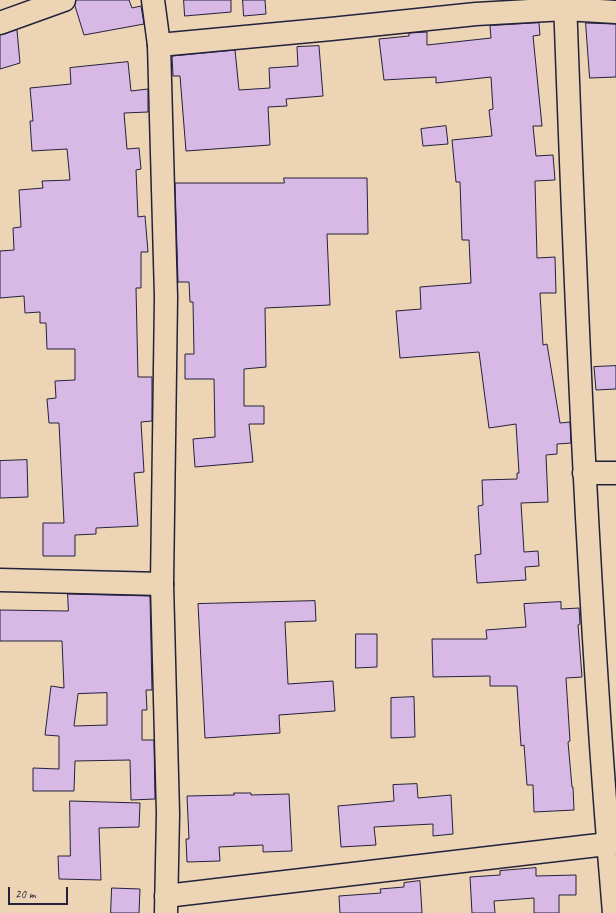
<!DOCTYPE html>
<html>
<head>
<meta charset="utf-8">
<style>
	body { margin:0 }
	#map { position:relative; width:616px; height:913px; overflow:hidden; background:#edd4b5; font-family:Caveat,sans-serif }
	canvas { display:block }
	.scale { position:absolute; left:8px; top:887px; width:60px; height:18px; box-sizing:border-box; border:2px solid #22223b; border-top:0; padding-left:5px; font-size:12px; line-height:14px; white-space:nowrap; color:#22223b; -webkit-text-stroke:3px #edd4b5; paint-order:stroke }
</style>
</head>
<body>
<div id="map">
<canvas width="616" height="913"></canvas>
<div class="scale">20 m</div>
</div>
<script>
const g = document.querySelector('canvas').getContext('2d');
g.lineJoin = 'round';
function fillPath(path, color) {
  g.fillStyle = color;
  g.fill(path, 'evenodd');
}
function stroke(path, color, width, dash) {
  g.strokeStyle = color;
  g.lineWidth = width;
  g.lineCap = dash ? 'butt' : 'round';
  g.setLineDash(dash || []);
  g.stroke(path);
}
const building = new Path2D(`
	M76,0H129L132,8L141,6L144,24L84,35L75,6Z
	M184,0H231V12L185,16Z
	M243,0H265L266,14L244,16Z
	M539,23L540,35L533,36L542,126H533L536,156L553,155L555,180L535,181L537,258L555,257L556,293H540L543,345L547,344L560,423L570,422L571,443L557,444V454L546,455L548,502L521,503L524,552L538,551L539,566L525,567L526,580L477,583L475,555L481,554L478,506L483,505L482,480L517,479V473H519L516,424L489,428L479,352L400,358L396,311L421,309L420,287L471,283L469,240H462L460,182H456L452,140L492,136L489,110L493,109L491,77L436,83V77L384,80L379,39L409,36V33L427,32V45L491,38L490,26Z
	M586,23L616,24V77L590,78Z
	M17,30L20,63L0,69V35Z
	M319,46L323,96L286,99L287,106L268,107L270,145L186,151L180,76H173L172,56L235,50L239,90L270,88L269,68L298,66L297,47Z
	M128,62L131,91L148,89V112L124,113L127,149L139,148L141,169L136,170L138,217L145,216L148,252H141V288H136L138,377H152V421L141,422L144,472L134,473L138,526L96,528V534L75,535V556H43V523H64L59,423H49L47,399L56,398L55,381L75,380V349H47L46,323H40V312L25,313L24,296L0,298V251L14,250L13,228L21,227L19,190L43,188L42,181L70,180L67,149L32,151L30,121H33L30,88L71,84L70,68Z
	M446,126L448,144L423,146L421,129Z
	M284,178H367L368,234H327L330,305L265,308L266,367L244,369V406H264V424H249L253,462L195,467L193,439L215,437L214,379H185V354H194L193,302H190L189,282H178L175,183H284Z
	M616,366V389L596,390L594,367Z
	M27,460L28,497L0,498V461Z
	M68,594L150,596L152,690H146L147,710H142V740H154L155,799L131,800L130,760L75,761L74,791H33V768L59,769V736L45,735L51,686L64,688L62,641H0V610L68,611ZM107,693V725L74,726L78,694Z
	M315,601L316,621L285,622L288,684L333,681L335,711L279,715L280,733L205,738L198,604Z
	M561,602V609L579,608L580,624L578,625L582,677L566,678L570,741L568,742L572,787H573L574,810L534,812L533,785H527L524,745L521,746L517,686H490V676L433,677L432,639H487L486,630L526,627L524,604Z
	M356,634H377V667L356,668Z
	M414,697L415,737L391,738V698Z
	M417,784L418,798L451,795L453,834L433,836V824L374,827L376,845L341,847L338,806L394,801L393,785Z
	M234,793H251V795L289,794L292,851L263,852V845L219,847L220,861L187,862L186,839H189L187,796L234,795Z
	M70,801L140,803L139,827L99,828L101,880L59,879L58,856H70Z
	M536,868V876L576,875V895H559V913H534V898L494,901L495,913H472L470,877L500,875V871Z
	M420,881L422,913H340L339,896L381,893L380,889L404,887V883Z
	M112,888L140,889L139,913H111Z`);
const minor = new Path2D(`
	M565,0C576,305 588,609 614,913
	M0,23L64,0
	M159,45L331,29L476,14L565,9L616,12
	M584,473H616
	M0,580L162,584
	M166,896L616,843`);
const tertiary = new Path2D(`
	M153,0L159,45L166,297L162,584L168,814L166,913`);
fillPath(building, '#d8b8e4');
stroke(building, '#22223b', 1);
stroke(minor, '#22223b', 25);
stroke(tertiary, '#22223b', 25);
stroke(minor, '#edd4b5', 22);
stroke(tertiary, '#edd4b5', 22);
</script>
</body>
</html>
